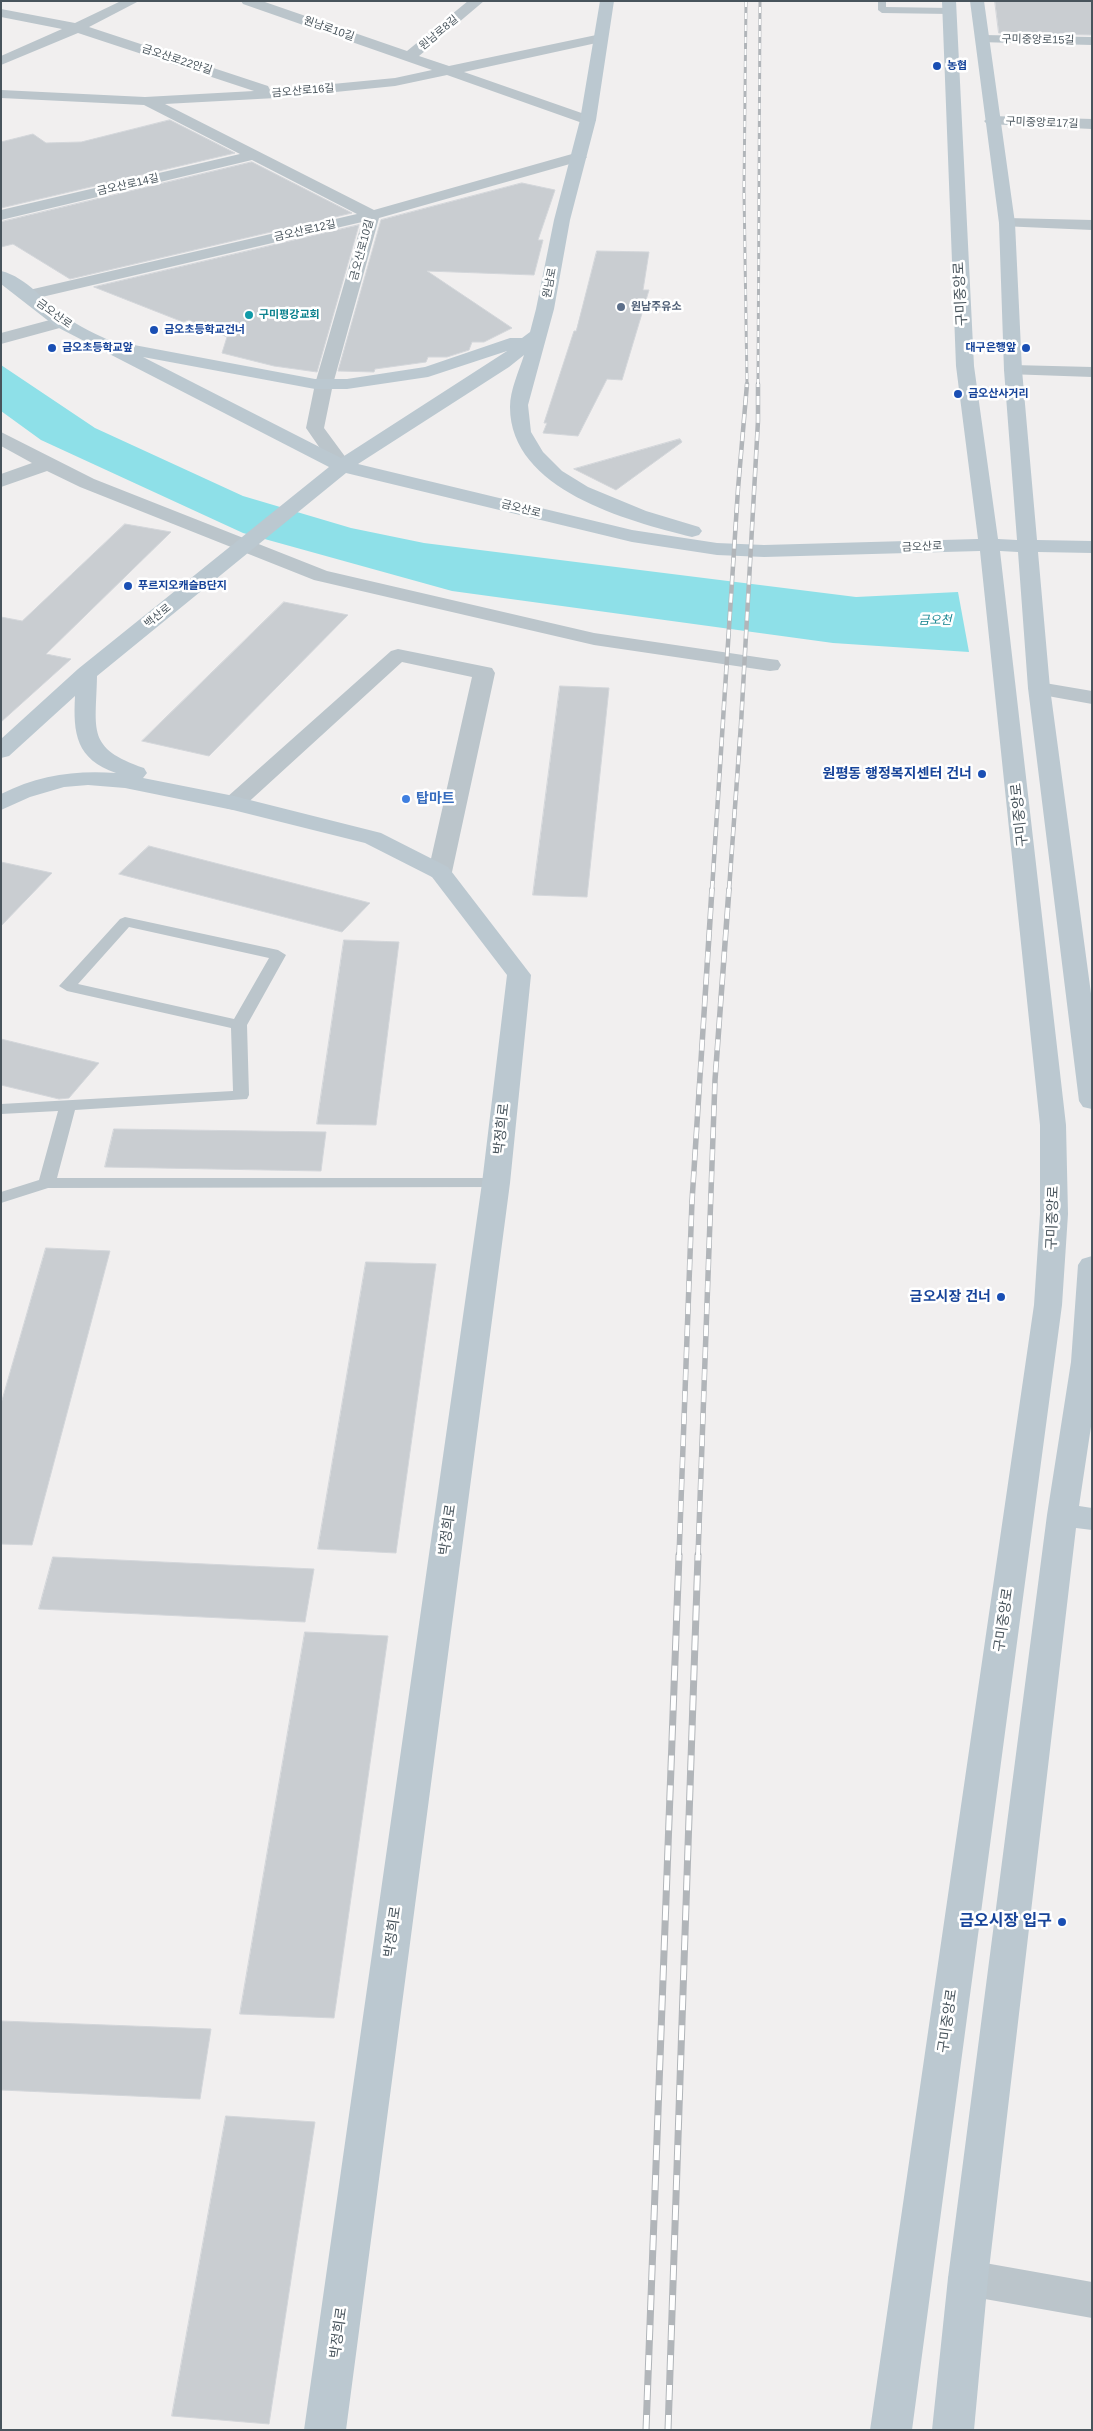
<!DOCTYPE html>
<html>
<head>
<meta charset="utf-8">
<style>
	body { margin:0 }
	#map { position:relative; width:1093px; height:2431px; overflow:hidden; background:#f1efef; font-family:Helvetica,sans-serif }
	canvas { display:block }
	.frame { position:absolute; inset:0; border:2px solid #48545c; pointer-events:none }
</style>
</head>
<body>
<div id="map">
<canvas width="1093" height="2431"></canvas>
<div class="frame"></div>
</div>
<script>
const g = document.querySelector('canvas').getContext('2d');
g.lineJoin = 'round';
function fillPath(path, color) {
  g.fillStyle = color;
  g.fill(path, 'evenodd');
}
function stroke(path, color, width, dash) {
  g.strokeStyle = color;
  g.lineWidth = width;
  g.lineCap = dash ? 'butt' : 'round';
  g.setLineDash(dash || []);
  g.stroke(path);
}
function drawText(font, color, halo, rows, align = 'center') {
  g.font = font + ' Helvetica,"Noto Sans KR",sans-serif';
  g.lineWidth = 5;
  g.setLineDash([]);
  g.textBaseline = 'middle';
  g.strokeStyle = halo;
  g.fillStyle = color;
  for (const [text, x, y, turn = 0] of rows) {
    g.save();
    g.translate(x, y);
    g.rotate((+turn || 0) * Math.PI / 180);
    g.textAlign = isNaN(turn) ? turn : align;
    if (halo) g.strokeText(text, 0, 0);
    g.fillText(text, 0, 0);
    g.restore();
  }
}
const water = new Path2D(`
	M1,365L95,428L243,496L351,528L424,543L856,597L958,592L969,652L833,643L452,591L243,533L41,440L1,411Z`);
const building = new Path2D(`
	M995,1H1092V35L999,33Z
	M170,120L235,153L1,208V142L33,134L46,143L81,142Z
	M252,162L352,213L70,279L13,244L1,247V222Z
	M522,183L555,190L538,240H543L534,275L427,271L512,328L484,342H472L469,350L447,357H428L426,362L375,369L374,372L338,371L381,220Z
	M359,225L317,372L274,366L222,353L227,337L189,320L183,322L94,287Z
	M597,251L649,252L643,290H649L622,380L607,379L578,436L543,433L547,423H544L574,331H576Z
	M680,439L682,442L616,490L574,469Z
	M125,524L171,532L46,654L71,659L1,722V617L22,621Z
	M284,602L348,615L209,756L142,741Z
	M560,686L609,688L587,897L533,895Z
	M149,846L370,903L342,932L119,874Z
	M1,862L52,873L1,926Z
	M344,940L399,942L376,1125L317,1124Z
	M1,1039L99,1063L69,1098L59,1099L1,1085Z
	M114,1129L326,1132L321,1171L105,1167Z
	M46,1248L110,1251L32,1545L1,1544V1404Z
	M366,1262L436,1264L396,1553L318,1549Z
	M53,1557L314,1569L305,1622L39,1609Z
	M305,1632L388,1636L334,2018L240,2014Z
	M1,2021L211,2029L200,2099L1,2090Z
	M226,2116L315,2122L269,2424L172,2416Z`);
const lane = new Path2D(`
	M878,1H886V7L950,8L954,11L950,14L882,13L878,10Z
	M125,917L278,950L286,955L247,1025L249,1095L247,1099L75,1110L57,1178H496L502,1179L505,1183L502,1187L48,1188L1,1203V1192L39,1180L58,1111L1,1114V1104L233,1091L231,1028L67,991L59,986L120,919ZM129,927L269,958L234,1019L78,984Z`);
const street = new Path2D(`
	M121,1H139L89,27L268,86L270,90L395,78L432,70L243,4L241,1H262L407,51L468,1H484L419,56L449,66L601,34L608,38L601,42L464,72L593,117L596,120L593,123L588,125L447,75L395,86L276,98L165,104L374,210L579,152L587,157L584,160L379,218L333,384L324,428L352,466L349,470H335L306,428L315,384L362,222L29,300L23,299L20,295L23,291L29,290L357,214L252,160L1,220V210L240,154L144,105L1,98V90L145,97L254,91L78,33L1,65V56L62,29L1,17V9L75,23Z
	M983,35L1092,37V45L978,42L976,39L978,36Z
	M992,116L1092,119V129L987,124L984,121Z
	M1007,218L1092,220V230L1001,226L999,223L1001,220Z
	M61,317L67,318L70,322L67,326L1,344V333Z
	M1013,365L1092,367V377L1007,374L1004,370L1007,366Z
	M1,432L94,479L327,571L594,633L770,659L778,660L781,665L778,670L770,671L594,645L314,580L80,487L47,471L1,487V474L32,463L1,446Z
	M398,649L492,668L495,673L452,872L448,877L440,879L432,877L428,872L472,677L402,662L242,808L234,810L226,808L223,803L226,798L391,651Z
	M1039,682L1092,691V704L1031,693L1028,688L1031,683Z
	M968,2260L1092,2282V2318L968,2296L954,2291L948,2278L954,2265Z`);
const secondary = new Path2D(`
	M600,1H614L596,120L570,220L554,309L528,405L531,432L543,452L562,471L588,487L646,511L699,527L702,531L699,535L692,537C628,521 510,490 510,407C510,390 519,371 524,355L509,367L358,464L632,530L717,543L764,545L978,539L956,366L942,1H956L974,366L998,539L1017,540L1004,370L999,223L970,1H984L1015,223L1022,370L1037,540L1092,541V553L1038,552L1050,688L1092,1001V1109L1083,1107L1079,1101L1028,688L1018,552L1000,551L1066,1125L1068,1214L1062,1305L912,2430H870L1034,1305L1040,1214V1125L980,551L764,557L717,555L632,542L346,473L97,676C96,731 86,748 144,768L147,773L143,778L234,796L381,833L448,867L531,975L510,1183L346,2430H304L482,1183L507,975L432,877L365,843L233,810L125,788L88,785L64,787L30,797L1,810V794C38,775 76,770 116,773C76,759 73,734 75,696L9,756L1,758V739L78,669L329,467L55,326L1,284V271C27,277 46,304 67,318C85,330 107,339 126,348L134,345L315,379H347L425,367L510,338H522L530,332L536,309L554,220L580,120ZM507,351L341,458L143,357L315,389H347L428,377Z
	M1092,1256V1420L1079,1506L1092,1508V1530L1076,1528L988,2278L974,2430H932L948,2278L1047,1515L1071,1362L1078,1265L1082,1259Z`);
const railFar3 = new Path2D(`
	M746,1L744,191L747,385
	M758,385L760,1`);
const railFar2 = new Path2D(`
	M712,890L738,489L747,384
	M729,890L741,724L758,421V384`);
const railFar1 = new Path2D(`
	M679,1556L692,1201L712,889
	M698,1556L715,1080L729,889`);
const rail = new Path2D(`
	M646,2430L679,1555
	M668,2430L698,1555`);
const markers = [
	[937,66,5,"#1a4fb4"],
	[621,307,5,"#5c6f8a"],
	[249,315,5,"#0f9aa8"],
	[154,330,5,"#1a4fb4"],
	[52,348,5,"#1a4fb4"],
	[1026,348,5,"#1a4fb4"],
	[958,394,5,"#1a4fb4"],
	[128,586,5,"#1a4fb4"],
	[982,774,5,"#1a4fb4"],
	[406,799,5,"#3f7fe0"],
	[1001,1297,5,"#1a4fb4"],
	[1062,1922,5,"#1a4fb4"]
];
const farStreetnames = [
	["원남로10길",329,29,19],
	["원남로8길",439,33,-40],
	["구미중앙로15길",1038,40,1],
	["금오산로22안길",177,60,18],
	["금오산로16길",303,91,-5],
	["구미중앙로17길",1042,123,2],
	["금오산로14길",128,185,-13],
	["금오산로12길",305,231,-13],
	["금오산로10길",362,250,-75],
	["원남로",550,283,-79],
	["금오산로",54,314,36],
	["금오산로",521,509,14],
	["금오산로",922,547,-2],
	["백산로",158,616,-39]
];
const farTransitnames = [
	["농협",947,66],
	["금오초등학교건너",164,330],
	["금오초등학교앞",62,348],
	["대구은행앞",1016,348,"right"],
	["금오산사거리",968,394],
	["푸르지오캐슬B단지",138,586]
];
const farServicenames = [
	["원남주유소",631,307]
];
const farCulturenames = [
	["구미평강교회",259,315]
];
const farWaternames = [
	["금오천",935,621]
];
const streetNames = [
	["구미중앙로",961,294,-93],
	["구미중앙로",1020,815,-96],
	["박정희로",502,1129,-84],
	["구미중앙로",1053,1218,-88],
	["박정희로",448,1530,-82],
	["구미중앙로",1004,1620,-82],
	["박정희로",393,1932,-82],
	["구미중앙로",948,2021,-82],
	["박정희로",339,2333,-82]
];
const transitNames = [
	["원평동 행정복지센터 건너",972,774],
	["금오시장 건너",991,1297]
];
const shopNames = [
	["탑마트",416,799]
];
const nearTransitnames = [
	["금오시장 입구",1052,1922]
];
fillPath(water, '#8ee0e8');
fillPath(building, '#c9cdd1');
stroke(building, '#d3d6da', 1);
fillPath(lane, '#bbc5cb');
fillPath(street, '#bbc5cb');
fillPath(secondary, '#bbc8d0');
stroke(railFar3, '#b1b5b9', 3);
stroke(railFar2, '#b1b5b9', 4.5);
stroke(railFar1, '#b1b5b9', 5.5);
stroke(rail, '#b1b5b9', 7);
stroke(railFar3, '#fff', 2, [6]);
stroke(railFar2, '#fff', 3, [9]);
stroke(railFar1, '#fff', 4, [11]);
stroke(rail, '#fff', 5, [15]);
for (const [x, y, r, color] of markers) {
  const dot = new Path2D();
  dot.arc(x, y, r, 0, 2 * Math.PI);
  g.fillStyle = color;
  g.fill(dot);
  stroke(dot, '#fff', 2);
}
drawText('11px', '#48545c', '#fff', farStreetnames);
drawText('bold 11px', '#164399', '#fff', farTransitnames, 'left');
drawText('bold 11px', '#4e5e75', '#fff', farServicenames, 'left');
drawText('bold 11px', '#0d838f', '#fff', farCulturenames, 'left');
drawText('italic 12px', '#12828e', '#fff', farWaternames);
drawText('14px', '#48545c', '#fff', streetNames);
drawText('bold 14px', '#164399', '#fff', transitNames, 'right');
drawText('bold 14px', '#366cbe', '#fff', shopNames, 'left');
drawText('bold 16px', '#164399', '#fff', nearTransitnames, 'right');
</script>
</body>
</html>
